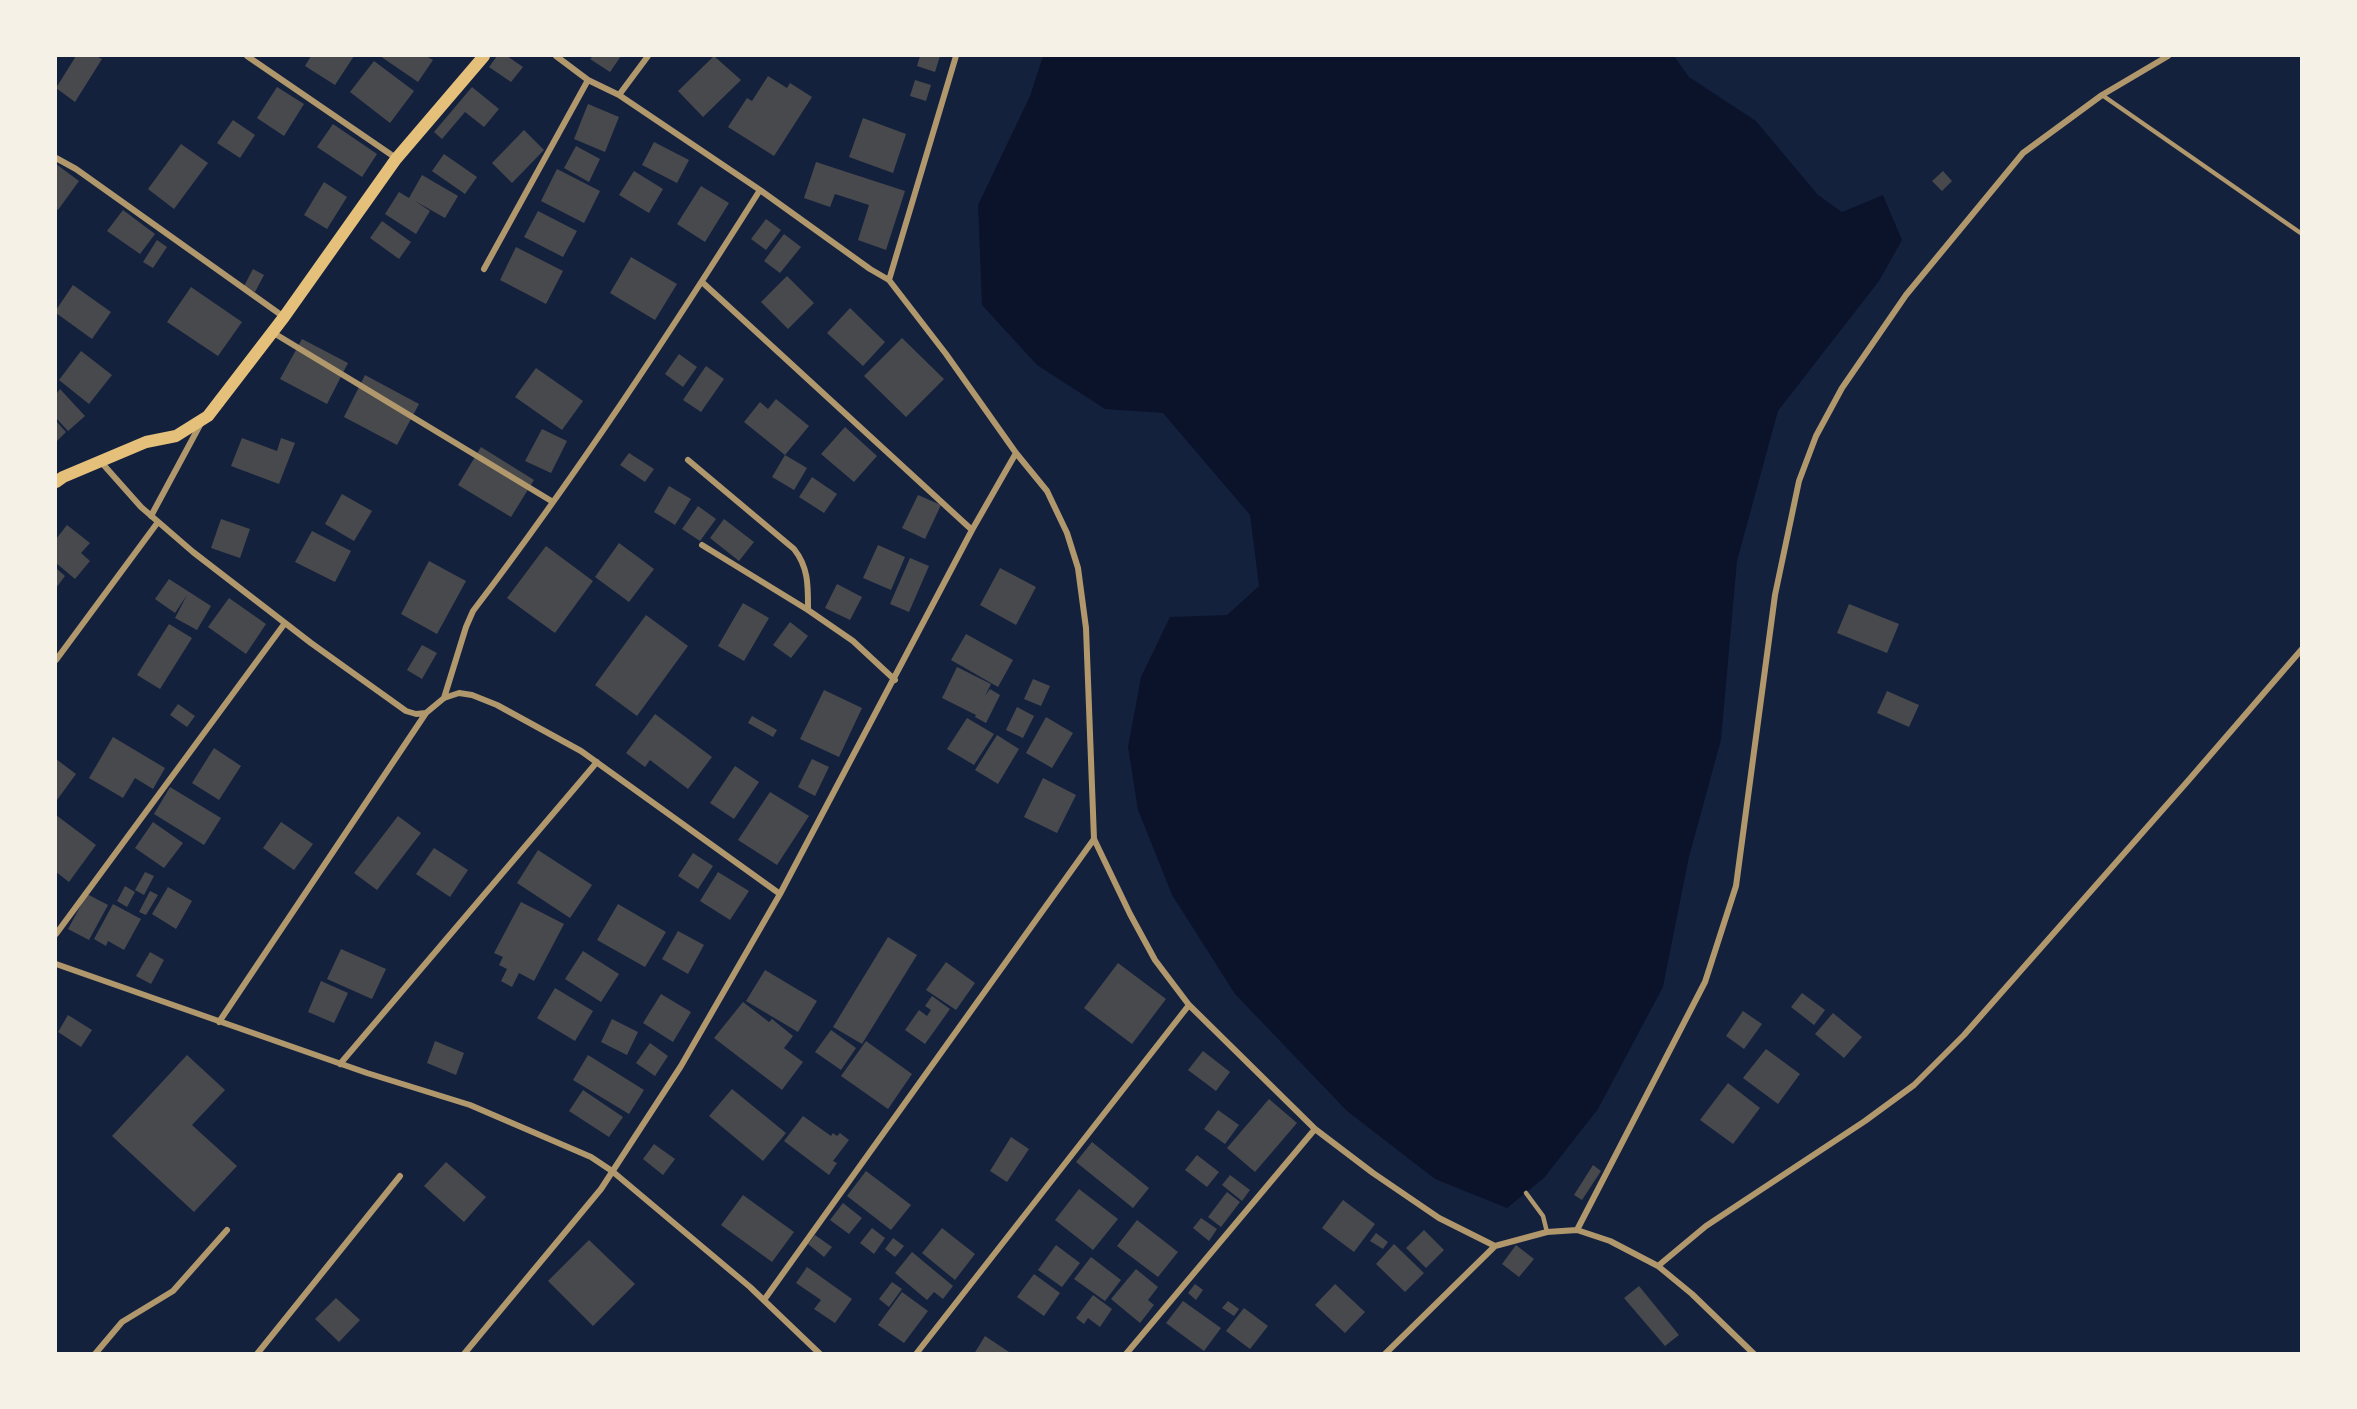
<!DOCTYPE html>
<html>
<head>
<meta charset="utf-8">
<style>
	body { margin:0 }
	#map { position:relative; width:2357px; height:1409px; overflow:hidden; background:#14213d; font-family:"Public Sans",sans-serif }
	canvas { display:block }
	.frame { position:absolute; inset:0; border:57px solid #f6f1e7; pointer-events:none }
</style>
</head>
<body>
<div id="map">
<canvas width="2357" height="1409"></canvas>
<div class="frame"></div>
</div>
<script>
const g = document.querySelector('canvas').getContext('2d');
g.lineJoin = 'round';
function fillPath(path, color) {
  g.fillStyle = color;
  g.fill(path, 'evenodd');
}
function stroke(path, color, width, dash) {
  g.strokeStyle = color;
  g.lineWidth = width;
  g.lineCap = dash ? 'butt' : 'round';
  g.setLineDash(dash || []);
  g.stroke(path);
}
const water = new Path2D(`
	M1043,56H1674L1689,77L1756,121L1818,195L1842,212L1883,195L1902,240L1879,281L1778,411L1737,561L1721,740L1689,857L1663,987L1598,1109L1544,1178L1507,1208L1435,1179L1347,1111L1235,994L1172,895L1138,810L1128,747L1141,677L1170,617L1227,615L1259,586L1250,515L1163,413L1105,409L1037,365L982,305L978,205L1030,96Z`);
const building = new Path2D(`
	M76,56H96L102,59L75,102L56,88Z
	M311,56H354L335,85L305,66Z
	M380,56H426L433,60L418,82Z
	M497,56H507L523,67L511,82L489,67Z
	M593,56H621L610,72L590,59Z
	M714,56L741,80L703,117L678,91Z
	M920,56H940L935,72L917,66Z
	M374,61L414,91L390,123L350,92Z
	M768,76L787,88L790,83L812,97L774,156L728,127L747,98L752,101Z
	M915,80L931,85L926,101L910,96Z
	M277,87L304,104L284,136L257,118Z
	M472,87L499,109L484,127L465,112L442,139L434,132Z
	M588,104L619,117L605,152L574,139Z
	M863,118L906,134L893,173L849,157Z
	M233,120L255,135L240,158L217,143Z
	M333,124L377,154L362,177L317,147Z
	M524,130L544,150L512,183L492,163Z
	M654,142L689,160L677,183L642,165Z
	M181,144L208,163L174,209L148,189Z
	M576,146L600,159L589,182L564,168Z
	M444,154L477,177L465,194L432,171Z
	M816,162L905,191L886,250L858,240L869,205L835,194L830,207L804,198Z
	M56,164L79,181L58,210L56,208Z
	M557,169L600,191L584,223L541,201Z
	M634,171L663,189L649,213L619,195Z
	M1943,171L1952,181L1942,191L1932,181Z
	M422,175L458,196L445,218L415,201L430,211L416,234L385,214L399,192L409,198Z
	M324,182L347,197L327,229L304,215Z
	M701,186L729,203L705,242L677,224Z
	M123,210L155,234L140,254L107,231Z
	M538,211L577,231L563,257L524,237Z
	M766,219L781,230L766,250L751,239Z
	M382,221L411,242L399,259L370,238Z
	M784,234L801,247L780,273L764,261Z
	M157,240L167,247L153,268L143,262Z
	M516,247L563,271L546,304L500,280Z
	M631,257L677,284L655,320L610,293Z
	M253,269L264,275L255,292L244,286Z
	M787,276L814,303L788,329L761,302Z
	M73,285L111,312L92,339L56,313V310Z
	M191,287L242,322L218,356L167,322Z
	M850,308L885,342L863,366L827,333Z
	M902,338L944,379L906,417L864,376Z
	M302,339L348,363L327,404L280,379Z
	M81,351L112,375L89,404L59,380Z
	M679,354L697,367L683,387L665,374Z
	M706,366L724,379L701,412L683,400Z
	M536,368L583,401L562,430L515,397Z
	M365,375L419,404L397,445L344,417Z
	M60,389L85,416L68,431L56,418V394Z
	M776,399L809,426L785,455L744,422L760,402L768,409Z
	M56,421L66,432L56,442Z
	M845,427L877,456L854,482L821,454Z
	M542,429L567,441L551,473L525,461Z
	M242,438L277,451L281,438L295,443L279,484L231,466Z
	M481,447L534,480L511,517L458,485Z
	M629,453L654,469L645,482L620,465Z
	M785,455L807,468L794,490L772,477Z
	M812,477L837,494L824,513L799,497Z
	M669,486L691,499L675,525L654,512Z
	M342,494L372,511L354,541L325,524Z
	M918,495L941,505L925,539L902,528Z
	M698,506L716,519L700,541L682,529Z
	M221,519L250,529L240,558L211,548Z
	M724,519L754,542L739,561L710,538Z
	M67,525L90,543L81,553L90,561L75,579L56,563V539Z
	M312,531L351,551L335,582L295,562Z
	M619,543L654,569L629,602L595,577Z
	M878,545L905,557L891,590L863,578Z
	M546,546L593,581L555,633L507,598Z
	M910,558L929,566L909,612L890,604Z
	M429,561L466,581L437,634L401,614Z
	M56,568L65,576L56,588Z
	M1000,568L1036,587L1016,625L980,605Z
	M169,579L211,606L197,630L175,618L187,595L175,613L155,599Z
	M837,584L862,597L850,620L825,608Z
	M229,598L266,624L246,654L208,627Z
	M743,603L769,618L744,661L718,646Z
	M1849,604L1899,624L1887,653L1837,633Z
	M646,615L688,646L637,716L595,685Z
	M790,622L808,636L791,658L773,645Z
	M169,624L192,638L160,689L137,675Z
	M966,634L1013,660L998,687L951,660Z
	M422,645L437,653L422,679L407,670Z
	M957,667L991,684L985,696L990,689L1000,695L986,723L975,717L976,715L942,698Z
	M1033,679L1050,686L1041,706L1024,699Z
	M824,690L862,708L839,757L800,739Z
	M1887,691L1919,705L1909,727L1877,713Z
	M178,704L195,716L187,727L170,715Z
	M1017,707L1034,716L1023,738L1006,730Z
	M655,714L712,757L688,789L650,760L645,767L626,753Z
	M752,716L777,730L773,737L748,723Z
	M1046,717L1073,733L1052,768L1026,753Z
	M967,718L994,734L974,765L947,749Z
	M997,735L1019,749L998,784L975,770Z
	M113,737L165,768L153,789L135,778L123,798L89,778Z
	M214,748L241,766L219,800L192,783Z
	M56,759L76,774L57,800L56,799Z
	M812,759L829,767L815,796L798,787Z
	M735,766L759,782L734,819L710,803Z
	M1043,778L1076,795L1057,833L1024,817Z
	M170,787L221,818L204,845L154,814Z
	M770,792L809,816L777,865L738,840Z
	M56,815L96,845L69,882L56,872Z
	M398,816L421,833L377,890L354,873Z
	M153,822L183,843L164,868L135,848Z
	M281,822L313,844L294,870L263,848Z
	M434,848L468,870L450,897L416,874Z
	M538,850L592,885L570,918L517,883Z
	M693,853L713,866L698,889L678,876Z
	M145,872L154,876L144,895L135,890Z
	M718,872L749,891L730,920L700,901Z
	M125,886L135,892L127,907L117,901Z
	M168,887L192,901L176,929L152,914Z
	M150,891L158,895L146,915L139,912Z
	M87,894L108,905L89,940L68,929Z
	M521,902L564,924L534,981L519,973L512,987L501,981L507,969L499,965L503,957L494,953Z
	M113,904L141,919L124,950L108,941L106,946L94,939Z
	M618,904L666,932L645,967L597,940Z
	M678,931L704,945L688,974L662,959Z
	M888,937L917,955L862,1044L833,1027Z
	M341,949L386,969L372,999L327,979Z
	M583,951L619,974L601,1002L565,979Z
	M150,952L164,960L151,984L136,976Z
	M946,962L975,983L956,1010L926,990Z
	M1118,963L1166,999L1132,1044L1084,1008Z
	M765,970L817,1001L798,1032L746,1001Z
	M321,981L348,993L334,1023L308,1012Z
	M555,988L593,1011L575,1041L537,1018Z
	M1802,993L1825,1010L1814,1025L1791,1007Z
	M661,994L691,1012L673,1042L643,1023Z
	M932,996L950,1009L925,1044L905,1030L919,1010L927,1016L931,1010L925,1006Z
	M743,1002L769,1022L772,1019L793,1036L784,1048L803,1062L782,1090L714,1038Z
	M1743,1011L1762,1024L1744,1049L1726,1036Z
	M1833,1013L1862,1037L1844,1058L1815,1034Z
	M68,1015L92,1030L81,1047L58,1032Z
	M612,1019L638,1032L627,1055L601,1042Z
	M831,1030L856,1048L841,1070L815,1052Z
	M435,1041L464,1053L456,1075L427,1063Z
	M866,1041L912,1074L888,1109L841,1076Z
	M650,1043L668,1056L655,1076L636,1063Z
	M1766,1049L1800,1074L1778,1104L1743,1078Z
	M1203,1051L1230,1072L1216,1091L1188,1070Z
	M187,1055L225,1090L192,1125L237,1166L194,1212L112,1136Z
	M588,1055L644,1090L629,1114L573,1080Z
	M1728,1083L1760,1108L1733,1144L1700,1120Z
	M732,1089L786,1133L763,1161L709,1116Z
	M583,1090L623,1117L609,1137L569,1111Z
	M1269,1099L1297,1123L1255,1172L1227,1148Z
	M1218,1110L1239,1125L1225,1144L1204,1129Z
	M803,1116L831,1136L833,1133L837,1136L840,1133L849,1140L833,1161L837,1163L829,1175L784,1141Z
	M1011,1137L1029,1149L1007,1182L990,1171Z
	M1092,1142L1149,1188L1133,1208L1076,1162Z
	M654,1144L675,1159L663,1175L643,1159Z
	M1197,1155L1219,1172L1207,1187L1185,1170Z
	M446,1162L486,1197L464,1222L424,1186Z
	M1593,1165L1601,1171L1582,1200L1574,1195Z
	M866,1171L911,1205L891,1230L847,1196Z
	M1230,1175L1250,1190L1242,1201L1222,1185Z
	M1079,1189L1118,1219L1093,1250L1055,1220Z
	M1227,1192L1240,1202L1221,1227L1208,1217Z
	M743,1195L794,1232L772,1262L721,1225Z
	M1343,1200L1375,1224L1354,1252L1322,1228Z
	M843,1203L862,1218L849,1234L830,1220Z
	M1201,1218L1217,1229L1209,1241L1193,1228Z
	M1137,1220L1178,1252L1158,1277L1117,1246Z
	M872,1228L885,1238L874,1254L860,1243Z
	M942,1228L975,1254L955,1280L922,1253Z
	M1424,1230L1444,1250L1426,1268L1406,1248Z
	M1376,1233L1388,1242L1383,1249L1370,1241Z
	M815,1235L832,1247L824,1257L808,1244Z
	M893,1238L904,1246L895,1257L885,1249Z
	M589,1240L635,1284L593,1326L548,1281Z
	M1394,1244L1424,1273L1405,1292L1376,1264Z
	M1056,1245L1080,1263L1062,1287L1038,1270Z
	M1516,1245L1534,1259L1519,1277L1502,1264Z
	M912,1252L953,1286L943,1299L934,1292L927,1300L895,1273Z
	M1091,1257L1121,1280L1105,1301L1074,1279Z
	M807,1267L852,1299L835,1323L814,1309L821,1300L796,1283Z
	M1136,1269L1158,1287L1148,1300L1154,1305L1140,1323L1111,1299Z
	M1034,1274L1060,1293L1044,1316L1017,1297Z
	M892,1282L902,1289L889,1307L879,1299Z
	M1195,1284L1203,1290L1196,1300L1188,1293Z
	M1335,1284L1365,1312L1345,1333L1315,1305Z
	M1639,1286L1679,1335L1665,1346L1624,1298Z
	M902,1292L928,1311L904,1343L878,1325Z
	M1093,1295L1112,1309L1100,1327L1088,1318L1084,1324L1076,1318Z
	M336,1298L360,1320L339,1342L315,1319Z
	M1183,1301L1221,1328L1204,1351L1166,1323Z
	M1228,1301L1239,1309L1234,1316L1222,1308Z
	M1244,1308L1268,1326L1250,1349L1226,1331Z
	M985,1336L1012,1354H974Z`);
const service = new Path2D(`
	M2102,95L2302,234
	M1526,1193L1543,1216L1547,1232`);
const minor = new Path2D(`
	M247,56L396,158
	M556,56L588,80L619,95L760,190L870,269L889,280L946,354L1016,453L1047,491L1067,533L1078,568L1086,628L1094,839L1130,914L1155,960L1189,1005L1315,1129L1373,1173L1439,1218L1495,1246
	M619,95L648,56
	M56,158L76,169L284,317
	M484,269L588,80
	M889,280L956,56
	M702,282L972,530
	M272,332L553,502
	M688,460L794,549C809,568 808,587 808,610
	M101,462L141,507L193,552L311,643L406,711L416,714L426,713L444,698L459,693L472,695L497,705L581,751L780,894
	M151,516L200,425
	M702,545L808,610L853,641L895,680
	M56,660L158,522
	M444,698L466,627L473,611C576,476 669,334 760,190
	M56,934L285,623
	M56,964L367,1073L470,1105L591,1157L612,1171L750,1287L820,1354
	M219,1022L426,713
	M340,1064L597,762
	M1577,1230L1705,982L1736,886L1775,595L1799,481L1816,436L1842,388L1906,295L2023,153L2102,95L2168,56
	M764,1300L1094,839
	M95,1354L122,1322L173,1291L227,1230
	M257,1354L400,1176
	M464,1354L601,1189L681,1066L780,894L972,530L1016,453
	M916,1354L1189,1005
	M1126,1354L1315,1129
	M1385,1354L1495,1246L1547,1232L1577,1230L1610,1241L1658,1266
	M1754,1354L1692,1294L1658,1266L1706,1226L1865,1121L1914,1085L1964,1035L2187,782L2302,649`);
const secondary = new Path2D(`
	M56,482L63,477L146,442L176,436L208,416L284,317L396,159L484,56`);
fillPath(water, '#0b132b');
fillPath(building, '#48494c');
stroke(service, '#b1986c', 4.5);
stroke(minor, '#b1986c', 6);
stroke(secondary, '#e5c07b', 12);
</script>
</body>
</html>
